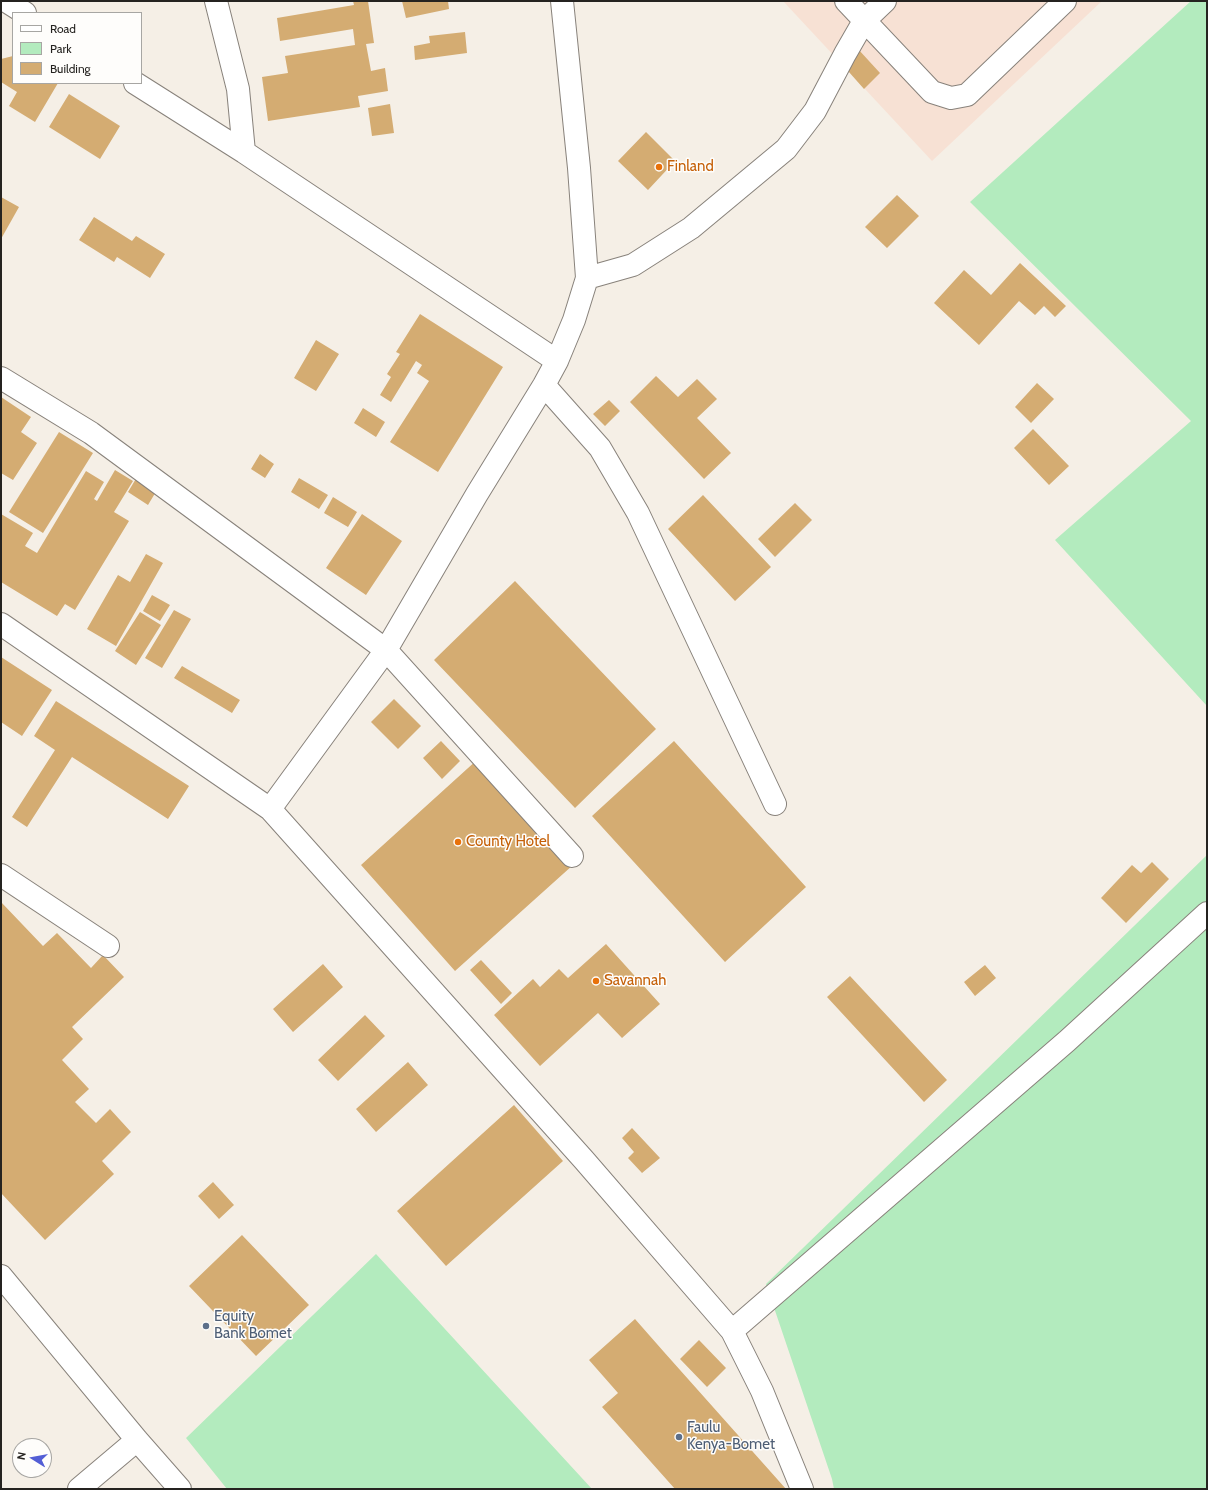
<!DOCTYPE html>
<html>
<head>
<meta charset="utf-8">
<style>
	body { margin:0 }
	#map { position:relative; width:1208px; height:1490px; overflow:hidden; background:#f5efe6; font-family:Cabin,sans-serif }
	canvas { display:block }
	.frame { position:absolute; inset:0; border:2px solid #252320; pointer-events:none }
	.legend { position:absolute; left:12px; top:12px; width:130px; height:72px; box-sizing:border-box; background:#fefdfb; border:1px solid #a7a6a3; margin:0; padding:5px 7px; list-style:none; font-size:12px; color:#252320 }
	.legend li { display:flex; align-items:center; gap:8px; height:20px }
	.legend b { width:20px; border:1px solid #a7a6a3 }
	.north { position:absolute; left:12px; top:1438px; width:40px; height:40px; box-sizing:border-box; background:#fefdfb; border:1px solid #a7a6a3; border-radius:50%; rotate:281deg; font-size:11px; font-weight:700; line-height:16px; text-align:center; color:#252320 }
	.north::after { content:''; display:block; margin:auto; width:14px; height:18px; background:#535ed5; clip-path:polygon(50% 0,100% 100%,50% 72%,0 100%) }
</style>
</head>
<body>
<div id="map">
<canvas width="1208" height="1490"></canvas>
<div class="frame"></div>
<ul class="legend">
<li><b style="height:5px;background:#fff"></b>Road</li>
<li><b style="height:11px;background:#b3ebbe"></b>Park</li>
<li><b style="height:11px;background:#d4ac72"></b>Building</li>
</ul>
<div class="north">N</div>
</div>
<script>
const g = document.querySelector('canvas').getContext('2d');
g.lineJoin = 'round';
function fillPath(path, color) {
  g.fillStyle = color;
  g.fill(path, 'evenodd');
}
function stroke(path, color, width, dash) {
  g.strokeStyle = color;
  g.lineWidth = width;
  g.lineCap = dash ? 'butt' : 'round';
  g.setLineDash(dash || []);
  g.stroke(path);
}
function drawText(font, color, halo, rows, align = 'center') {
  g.font = font + ' Cabin,sans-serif';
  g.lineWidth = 3;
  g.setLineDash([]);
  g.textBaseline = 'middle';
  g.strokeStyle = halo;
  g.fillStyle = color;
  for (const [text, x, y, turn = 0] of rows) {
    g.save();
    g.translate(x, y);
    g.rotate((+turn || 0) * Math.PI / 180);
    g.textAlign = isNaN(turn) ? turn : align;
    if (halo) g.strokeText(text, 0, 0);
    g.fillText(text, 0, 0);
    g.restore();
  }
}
const industrial = new Path2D(`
	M783,1H1102L932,161Z`);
const green = new Path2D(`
	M1191,1H1207V706L1055,540L1191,421L970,202Z
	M1207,855V1489H834L832,1479L766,1284Z
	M376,1254L592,1489H227L186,1438Z`);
const building = new Path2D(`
	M353,1H368L374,43L366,44L371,71L385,68L388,91L358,96L360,107L268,121L262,77L288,73L285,56L355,45L353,29L280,41L277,18L354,5Z
	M402,1H448L449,9L406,18Z
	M465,32L467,53L415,60L414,46L430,43L429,36Z
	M858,49L880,73L864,89L841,63Z
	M13,56V83H58L35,122L9,106L17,92L1,82V59Z
	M69,94L120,126L100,159L49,127Z
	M390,104L394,133L372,136L368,108Z
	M646,132L675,161L648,190L618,161Z
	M897,195L919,216L887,248L865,227Z
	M1,197L19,207L1,239Z
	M94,217L132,241L136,236L165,254L150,278L117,257L114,262L79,240Z
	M1020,263L1066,306L1055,317L1044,306L1035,315L1019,301L979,345L934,303L964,270L991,295Z
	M420,314L503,367L438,472L390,442L429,381L417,373L422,365L416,361L391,402L380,395L391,377L387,374L400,354L396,352Z
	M316,340L339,354L316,391L294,378Z
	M656,376L678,397L697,379L717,399L697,418L731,453L704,479L630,402Z
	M1037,383L1054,399L1031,423L1015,407Z
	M1,397L31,417L21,432L37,443L13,480L1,473Z
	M609,400L620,411L605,426L593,414Z
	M363,408L385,422L376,437L354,423Z
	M1033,429L1069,466L1049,485L1014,448Z
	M59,432L93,453L43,533L9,512Z
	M260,454L274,464L265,478L251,469Z
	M115,470L133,481L114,512L129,521L75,610L65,604L57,616L1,582V514L33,533L25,546L37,553L86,471L104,482L94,499L97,501Z
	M137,477L157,490L148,505L128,492Z
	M299,478L328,495L319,509L291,492Z
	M703,495L771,567L735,601L668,529Z
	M333,497L357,512L348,527L324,513Z
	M795,503L812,520L775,557L758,539Z
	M362,514L402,541L366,595L326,568Z
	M146,554L163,563L116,646L87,629L118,575L130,582Z
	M515,581L656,729L575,808L434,660Z
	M152,595L170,605L160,621L143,611Z
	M174,610L191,619L162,668L145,658Z
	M140,612L161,625L136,665L115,651Z
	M1,657L52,690L22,736L1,722Z
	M182,666L240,700L232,713L174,678Z
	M394,699L421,726L398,749L371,722Z
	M56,701L189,786L168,819L72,757L27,827L12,817L55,750L34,736Z
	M441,741L460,761L442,779L423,758Z
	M674,741L806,887L725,962L592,816Z
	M478,759L573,865L455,971L361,865Z
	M1152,862L1169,879L1126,923L1101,898L1132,865L1141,873Z
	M1,902L43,946L57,933L91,968L103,955L124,977L72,1027L83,1039L62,1060L89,1089L75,1102L96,1123L110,1109L131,1132L102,1161L114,1174L45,1240L1,1193Z
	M606,944L660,1004L622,1038L598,1013L540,1066L494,1015L533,979L540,987L559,969L568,978Z
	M481,960L512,993L501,1004L470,970Z
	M323,964L343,987L293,1032L273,1009Z
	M985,965L996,978L975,996L964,982Z
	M850,976L947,1080L924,1102L827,997Z
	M365,1015L385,1036L338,1081L318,1060Z
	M408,1062L428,1085L376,1132L356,1109Z
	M514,1105L563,1161L446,1266L397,1211Z
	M632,1128L660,1158L642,1173L628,1158L634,1152L622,1138Z
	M213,1182L234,1205L219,1219L198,1196Z
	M242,1235L309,1305L256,1356L189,1286Z
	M635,1319L664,1352L786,1489H675L602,1407L618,1393L589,1360Z
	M699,1340L726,1368L707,1387L680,1359Z`);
const minor = new Path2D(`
	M6,1L25,13
	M216,1L238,89L244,152
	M846,1L932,92L951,98L967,95L1065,1
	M135,83L244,152L557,361
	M587,278L633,265L691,228L786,149L815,111L845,54L864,21L885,1
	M1,378L91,433L386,650L572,856
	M544,385L600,448L638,513L775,804
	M1,624L270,809L584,1160L732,1331L762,1391L802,1489
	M270,809L386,650L477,494L544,385L557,361L574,320L587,278L579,168L562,1
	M1,875L108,946
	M1,1276L137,1440L180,1489
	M732,1331L1067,1041L1207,913
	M79,1489L137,1440`);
const markers = [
	[659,167,4,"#e8710a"],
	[458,842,4,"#e8710a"],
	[596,981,4,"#e8710a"],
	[206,1326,4,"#5c6f8a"],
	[679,1437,4,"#5c6f8a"]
];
const foodNames = [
	["Finland",667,167],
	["County Hotel",466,842],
	["Savannah",604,981]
];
const serviceNames = [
	["Equity",214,1317],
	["Bank Bomet",214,1334],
	["Faulu",687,1428],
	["Kenya-Bomet",687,1445]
];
fillPath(industrial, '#f7e1d4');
fillPath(green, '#b3ebbe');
fillPath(building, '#d4ac72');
stroke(minor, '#88827b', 24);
stroke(minor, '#fff', 22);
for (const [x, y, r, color] of markers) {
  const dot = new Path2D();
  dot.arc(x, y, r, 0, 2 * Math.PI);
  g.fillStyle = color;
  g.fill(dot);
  stroke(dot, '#fefdfb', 1.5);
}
drawText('15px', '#c56008', '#fefdfb', foodNames, 'left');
drawText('15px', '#4e5e75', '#fefdfb', serviceNames, 'left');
</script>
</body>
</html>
